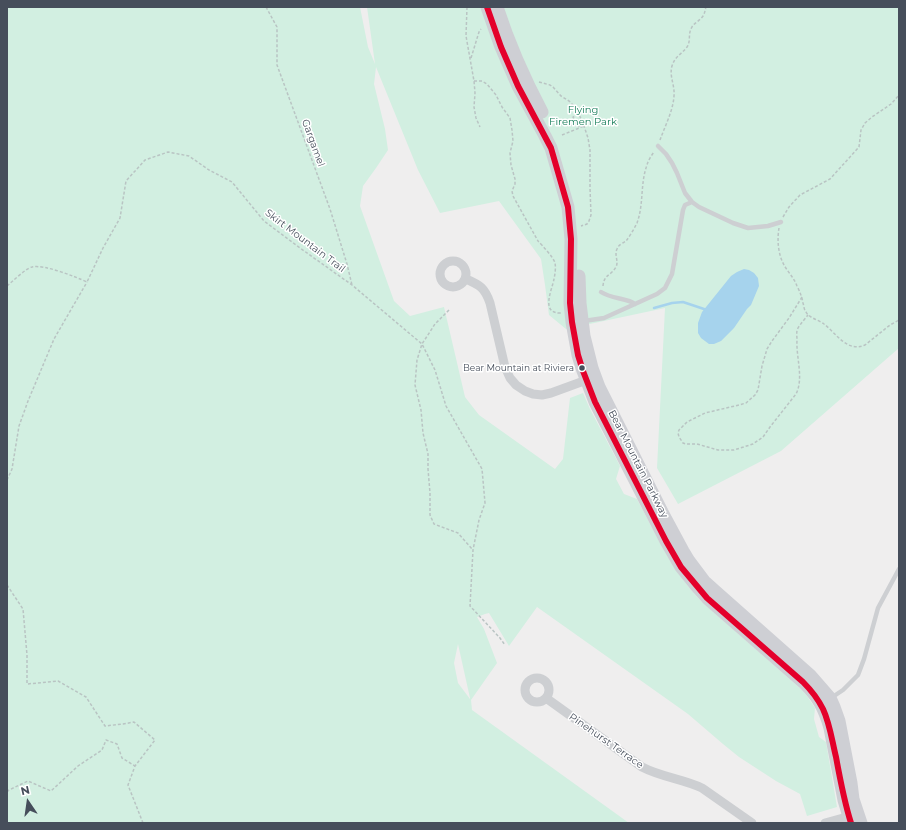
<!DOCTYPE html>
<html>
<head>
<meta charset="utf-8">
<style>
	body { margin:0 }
	#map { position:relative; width:906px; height:830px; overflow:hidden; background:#efeeee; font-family:Montserrat,sans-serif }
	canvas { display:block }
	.frame { position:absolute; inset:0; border:8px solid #464e5b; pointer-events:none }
	.north { position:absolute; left:8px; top:782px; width:40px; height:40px; -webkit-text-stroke:3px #fff; paint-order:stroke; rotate:347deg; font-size:11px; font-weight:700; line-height:16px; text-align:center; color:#464e5b }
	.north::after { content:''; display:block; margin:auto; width:14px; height:18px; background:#464e5b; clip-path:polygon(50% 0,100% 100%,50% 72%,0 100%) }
</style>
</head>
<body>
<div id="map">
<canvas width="906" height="830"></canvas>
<div class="frame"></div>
<div class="north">N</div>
</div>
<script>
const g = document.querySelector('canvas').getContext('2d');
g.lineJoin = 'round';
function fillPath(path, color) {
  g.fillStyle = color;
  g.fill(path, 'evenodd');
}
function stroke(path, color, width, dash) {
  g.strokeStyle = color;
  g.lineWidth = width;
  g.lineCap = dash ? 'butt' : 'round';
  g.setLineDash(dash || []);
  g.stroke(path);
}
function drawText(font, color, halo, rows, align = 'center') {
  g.font = font + ' Montserrat,sans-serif';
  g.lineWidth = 3;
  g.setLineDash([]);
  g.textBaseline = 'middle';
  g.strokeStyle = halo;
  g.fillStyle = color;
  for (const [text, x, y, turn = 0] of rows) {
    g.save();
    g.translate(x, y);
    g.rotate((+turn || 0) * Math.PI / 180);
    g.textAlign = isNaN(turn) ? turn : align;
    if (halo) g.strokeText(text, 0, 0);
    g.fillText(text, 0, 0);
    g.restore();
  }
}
const green = new Path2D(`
	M7,7H360L368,47L375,64L367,7H899V348L781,451L678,504L657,468L665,308L566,329L549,315L545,285L541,259L499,201L440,213L418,170L376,67L374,84L385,129L388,150L376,168L363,186L360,206L394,301L410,316L444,307L465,397L479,415L555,469L563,459L570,398L583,393L590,409L620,466L616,479L624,494L637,499C656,535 673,572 702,602L801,689L807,696L815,708L814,719L819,737L826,742L837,807L807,816L800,794L776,781L739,757L723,744L688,714L537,607L509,646L489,613L485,614L477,617L484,629L497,663L471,700L472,710L629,823H7ZM458,644L470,698V699L458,683L454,663Z`);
const water = new Path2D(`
	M744,269L749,270L754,273L758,278L759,286L751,305L747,309L734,328L721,341L714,344H709L701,338L698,333V323L702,312L731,276L737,272Z`);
const stream = new Path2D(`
	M654,308L672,303L683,302L704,309`);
const path = new Path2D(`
	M266,7L277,27V65L330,209L347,264L352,285
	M467,7L466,36L474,81L475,93L474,107L476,118L480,127
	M471,58L479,32L481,29
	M474,81H482L487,84L496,95L502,107L510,118L512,130L513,141L510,153L511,165L515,179V184L512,191L513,196L538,241C542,245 554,258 555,263C556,268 555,274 554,279C552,290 540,314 561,313
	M539,82L550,85L553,87L561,96L569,101L576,108L583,123L588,138L590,150V188L591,215L589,221L587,224L581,226
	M569,126L576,123
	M579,127L573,117L579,113
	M562,135L584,126
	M660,140C665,126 673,111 674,96C675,85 669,76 672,66C675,56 682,54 687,47C691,41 688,35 691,29C693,23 700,21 703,16C705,13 705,10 706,7
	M783,217L789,207L800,195L830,179L859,147L861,130L865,123L872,117L891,104L899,95
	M779,228C777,240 778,254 784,265C788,272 794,278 797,286C800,292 802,297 803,303C804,306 804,310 806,312C809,318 819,320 824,324C836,333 847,353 865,345L890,325L899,320
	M7,286C12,282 26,268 32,267C44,264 76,277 87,282L103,248L120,218L126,181L145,160L168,152L189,156L209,170L232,182L264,221L300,248L352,285L422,344L435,370L446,406L482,469L485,503L479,520L473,550L470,606L500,638L505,645
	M603,286C604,274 611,276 616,267C619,261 614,255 617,249C618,245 623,243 626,241C630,236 634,229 637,223C644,204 640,184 647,165C648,161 651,156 654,152
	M802,297L789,318L772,341L767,349L762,366L758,390L755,395L746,403L739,405L705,413L687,422L679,430L678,433L679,437L683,443L686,444H697L718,450H734L753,444L763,437L770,427L796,394C804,378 796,358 797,340C797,336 796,331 798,328C801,323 805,319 808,315
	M449,310L435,324L422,344L417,360L415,385L421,410L423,433L428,454V469L430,493V515L434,524L458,533L473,550
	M7,480L12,469L19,426L28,401L54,339L87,282
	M7,585L23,609L27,655V684L58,681L86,697L105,726L123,724L134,722L155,740L135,766L128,785L143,823
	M7,792L9,790L28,781L51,791L78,766L102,750L106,740L117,744L122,758L135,766`);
const lane = new Path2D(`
	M658,146L666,154L672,163L677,173L685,193L692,202L699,207L733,223L748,228L768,226L781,222
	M601,292C611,299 628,298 635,304
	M584,321L604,318L657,294L665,288L672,274L683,210L685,205L692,202
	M831,698L843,690L858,675L864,659L878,608L899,569`);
const street = new Path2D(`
	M440 274a13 13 0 1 1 26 0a13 13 0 1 1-26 0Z
	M466,279C480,285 485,288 490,303L505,367L510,378L516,385L525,391L533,394L542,395L551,393L592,378
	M525 690a12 12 0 1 1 24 0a12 12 0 1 1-24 0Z
	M546,698L642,767C661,777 683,779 702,788L752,823
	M825,823L854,815`);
const secondary = new Path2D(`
	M487,7L501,47L518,86L545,136L551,148L564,193L568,207L571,239L570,303L572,322L578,355L583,371L595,402L666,541L681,567L697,587L707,598L803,682C818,697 824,707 830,728L844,800L851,823
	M497,7C509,44 524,78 542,112
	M579,276L580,303L584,336L592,368L599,387L662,512L683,551L689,561L704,581L714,590L810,675L817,683L830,698L834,707L839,721L851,783L853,799L861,823`);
const bus1 = new Path2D(`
	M487,7L501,47L518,86L551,148L568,207L571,239L570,303L572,322L578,355L583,371L595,402L666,541L681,567L707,598L803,682C811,690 818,699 823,709C830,724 832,741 836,757C840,779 844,801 851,823`);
const markers = [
	[582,368,3.5,"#464e5b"]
];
const busNames = [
	["Bear Mountain at Riviera",574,368]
];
const parkNames = [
	["Flying",583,110],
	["Firemen Park",583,122]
];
const streetNames = [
	["Gargamel",313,143,70],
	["Skirt Mountain Trail",305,241,37],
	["Bear Mountain Parkway",638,464,63],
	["Pinehurst Terrace",606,741,35]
];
fillPath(green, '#d2efe1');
fillPath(water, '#a6d3ed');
stroke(stream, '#a6d3ed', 2.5);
stroke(path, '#b9c4c3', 1.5, [3, 2]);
stroke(lane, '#cdcfd2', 4.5);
stroke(street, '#cdcfd2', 9);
stroke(secondary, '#cecfd4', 13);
stroke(bus1, '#e4002b', 6);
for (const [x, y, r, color] of markers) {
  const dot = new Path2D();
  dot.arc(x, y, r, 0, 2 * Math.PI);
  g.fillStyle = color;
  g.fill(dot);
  stroke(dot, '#fff', 1.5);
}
drawText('9px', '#464e5b', '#fff', busNames, 'right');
drawText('10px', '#167d59', '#fff', parkNames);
drawText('10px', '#464e5b', '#fff', streetNames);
</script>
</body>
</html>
